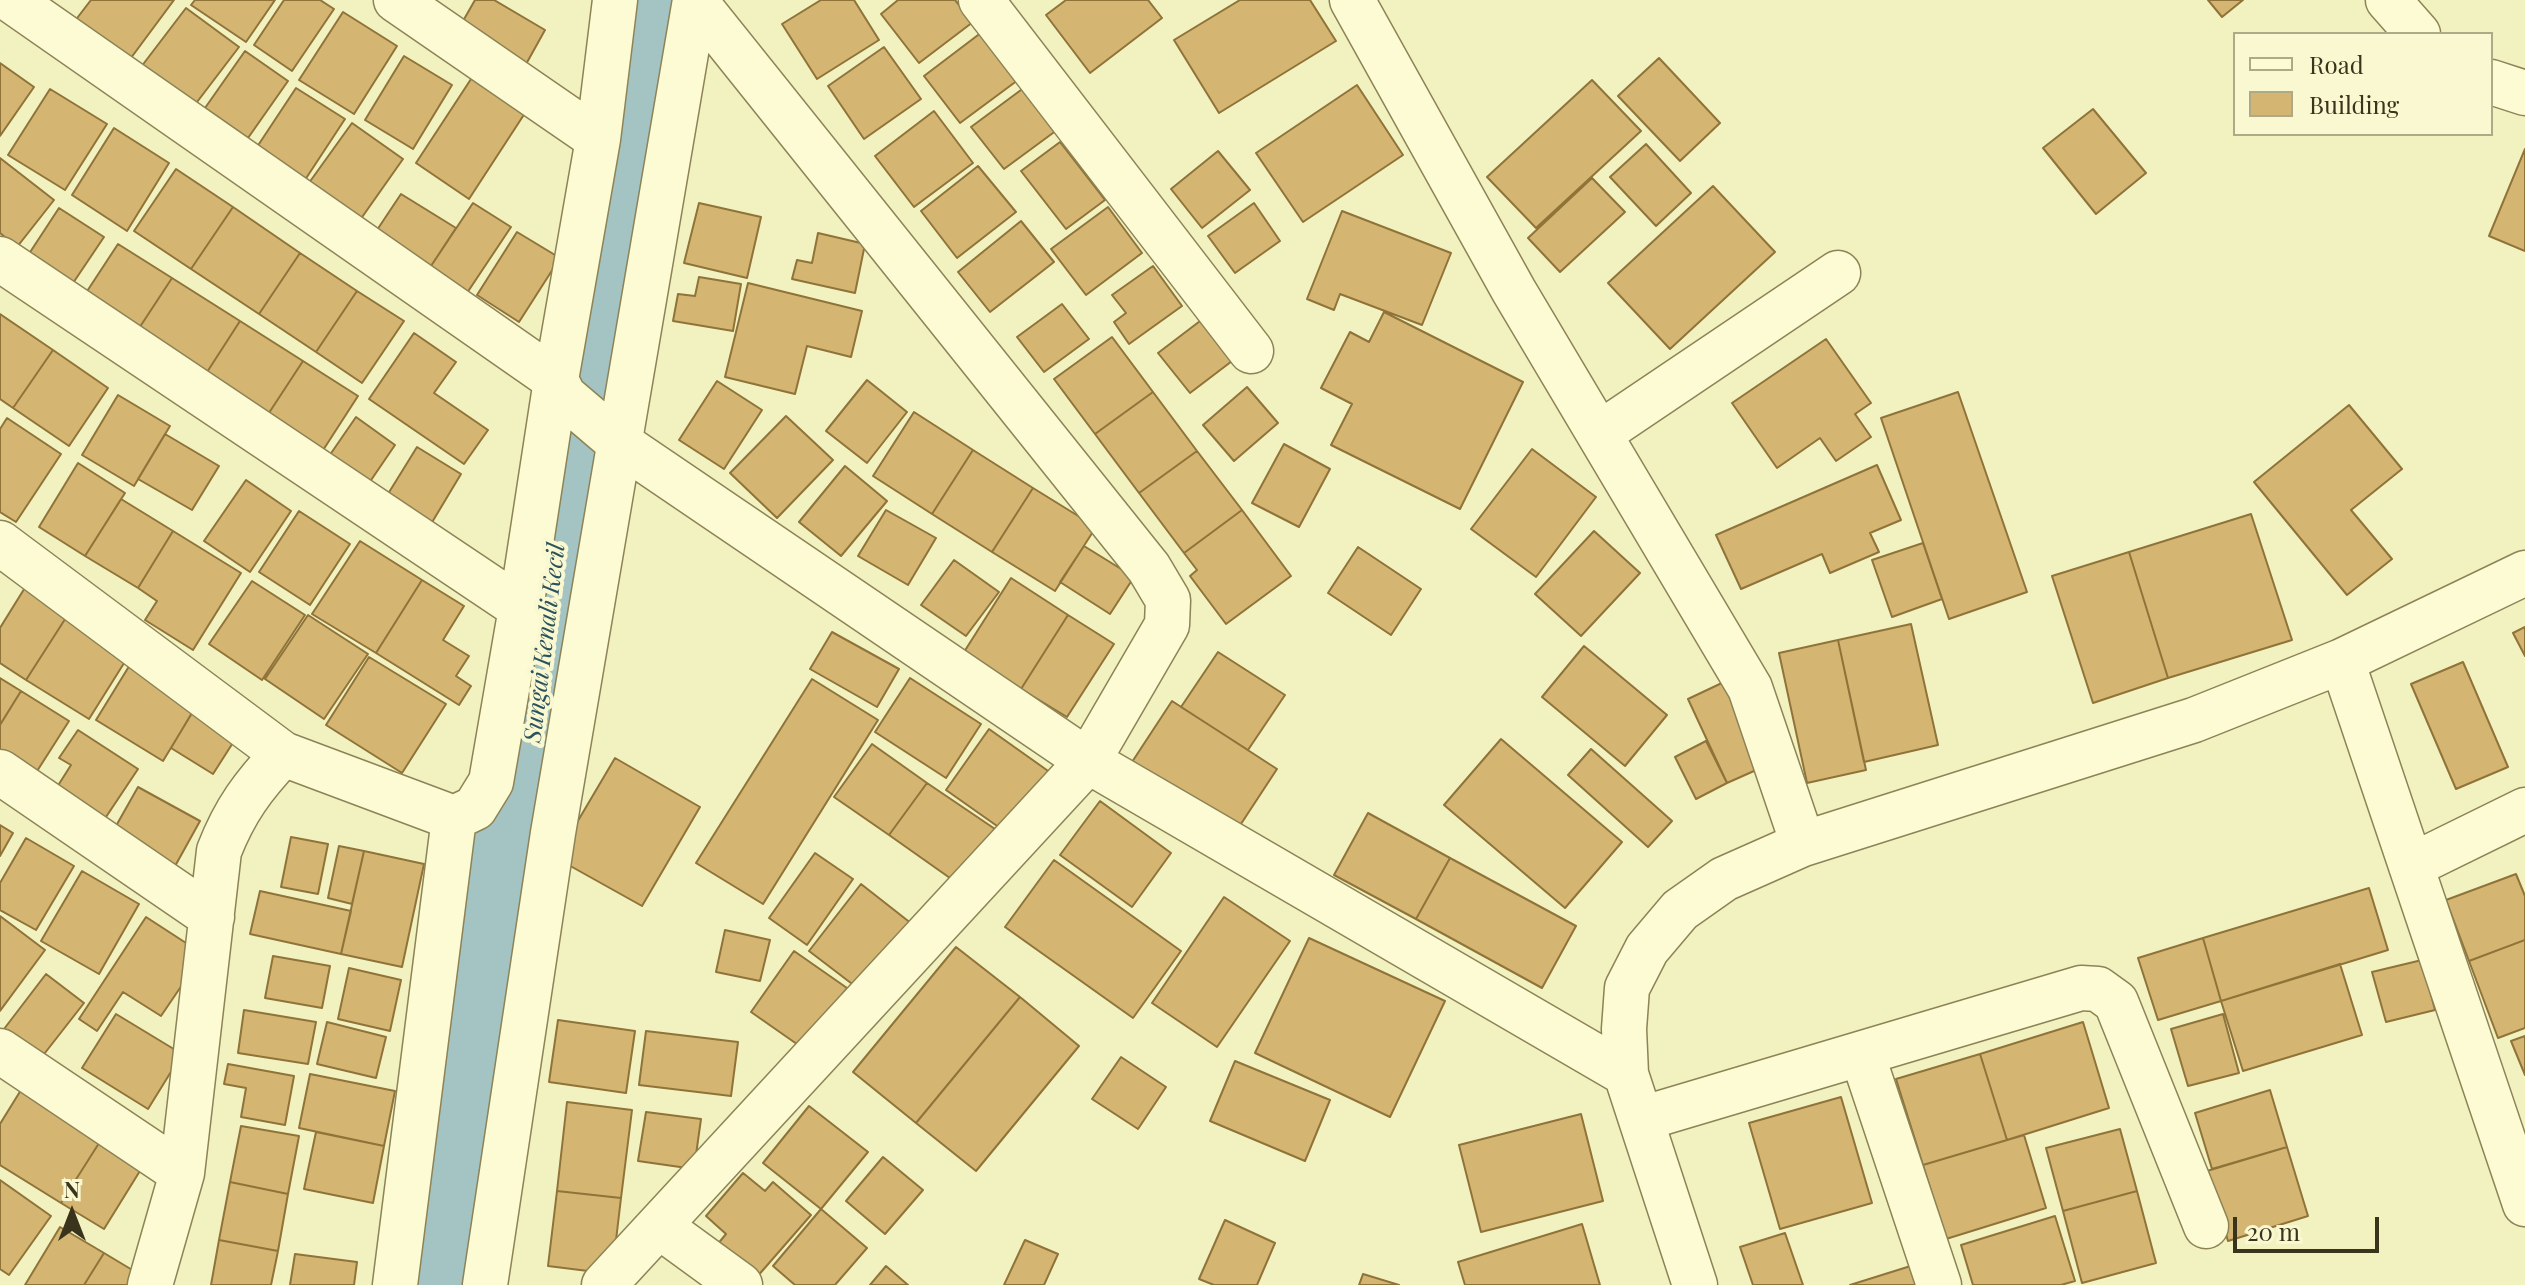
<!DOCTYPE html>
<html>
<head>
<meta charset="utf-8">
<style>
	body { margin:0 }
	#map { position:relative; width:2525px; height:1285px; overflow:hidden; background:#f2f1c0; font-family:"Playfair Display",serif }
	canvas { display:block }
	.legend { position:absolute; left:2233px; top:32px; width:260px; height:104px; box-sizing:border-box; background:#f9f8d0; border:2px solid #adaa88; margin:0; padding:10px 14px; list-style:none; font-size:24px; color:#3b341c }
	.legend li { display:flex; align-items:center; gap:16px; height:40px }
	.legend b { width:40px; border:2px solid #adaa88 }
	.north { position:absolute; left:32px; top:1173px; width:80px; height:80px; -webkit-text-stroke:6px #f9f8d0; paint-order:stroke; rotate:0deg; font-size:22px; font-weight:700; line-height:32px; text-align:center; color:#3b341c }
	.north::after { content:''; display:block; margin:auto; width:28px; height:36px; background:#3b341c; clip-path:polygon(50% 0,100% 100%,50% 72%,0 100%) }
	.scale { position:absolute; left:2233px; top:1217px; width:146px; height:36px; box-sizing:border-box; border:4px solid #3b341c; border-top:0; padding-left:10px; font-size:24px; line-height:28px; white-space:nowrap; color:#3b341c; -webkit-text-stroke:6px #f9f8d0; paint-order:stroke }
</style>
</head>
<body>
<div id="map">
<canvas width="2525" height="1285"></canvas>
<ul class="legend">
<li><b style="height:10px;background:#fcfbd4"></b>Road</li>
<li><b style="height:22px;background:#d4b672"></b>Building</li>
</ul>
<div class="north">N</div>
<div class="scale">20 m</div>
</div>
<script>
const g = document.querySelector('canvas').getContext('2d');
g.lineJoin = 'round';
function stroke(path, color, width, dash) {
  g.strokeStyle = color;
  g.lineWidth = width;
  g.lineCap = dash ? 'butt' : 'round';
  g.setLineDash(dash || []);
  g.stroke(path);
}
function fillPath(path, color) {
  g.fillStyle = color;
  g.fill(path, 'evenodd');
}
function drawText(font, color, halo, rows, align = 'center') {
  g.font = font + ' "Playfair Display",serif';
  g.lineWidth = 8;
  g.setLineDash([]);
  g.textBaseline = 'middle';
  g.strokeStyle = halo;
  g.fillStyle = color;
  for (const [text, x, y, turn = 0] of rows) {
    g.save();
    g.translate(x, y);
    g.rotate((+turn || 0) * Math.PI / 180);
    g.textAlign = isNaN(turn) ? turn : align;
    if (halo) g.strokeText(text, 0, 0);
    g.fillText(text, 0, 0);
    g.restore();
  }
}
const river = new Path2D(`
	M438,1285L531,758L561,505L649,0`);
const building = new Path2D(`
	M91,0H174L125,66L71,26Z
	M195,0H275L246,42L191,5Z
	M284,0H320L334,9L292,71L254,45Z
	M475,0H494L545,30L525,66L459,28Z
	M821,0H854L879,40L817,79L782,24Z
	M898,0H955L973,22L919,63L881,14Z
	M1066,0H1148L1162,18L1090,73L1046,15Z
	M1240,0H1310L1336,41L1219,113L1174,40Z
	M2208,0H2243L2222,17Z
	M186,8L239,47L194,106L141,67Z
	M343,12L397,46L354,114L299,80Z
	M982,32L1018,80L960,123L924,76Z
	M884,47L921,99L864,139L828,86Z
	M245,51L288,81L248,138L205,108Z
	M404,56L452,85L413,149L365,120Z
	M1659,58L1720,123L1680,161L1618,96Z
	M0,63L34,87L0,136Z
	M473,76L527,110L469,199L416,163Z
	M1592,80L1641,131L1536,228L1487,177Z
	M1357,85L1403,155L1303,222L1256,153Z
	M1025,87L1057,130L1004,169L971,127Z
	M296,88L345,119L301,186L253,153Z
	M50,89L107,124L65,190L8,155Z
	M2093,109L2146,173L2096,214L2043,148Z
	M934,111L973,163L914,207L875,156Z
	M352,123L403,159L353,230L301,194Z
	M114,128L169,163L127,231L72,195Z
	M1060,142L1105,200L1066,229L1021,171Z
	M1646,144L1691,193L1656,226L1610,177Z
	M2525,149V251L2489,236Z
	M1218,151L1250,190L1202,228L1171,189Z
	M0,158L54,200L17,247L0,233Z
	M978,166L1016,212L957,258L921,211Z
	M176,169L233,207L191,269L134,231Z
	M1592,178L1625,212L1560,272L1528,238Z
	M1713,186L1775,252L1670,349L1608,283Z
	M401,194L456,228L427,272L373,236Z
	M473,203L511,227L465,296L427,272Z
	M699,203L761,217L747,278L684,263Z
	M1254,203L1280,241L1235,273L1208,236Z
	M233,207L300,253L259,314L191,269Z
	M1108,207L1142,253L1086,295L1051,249Z
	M59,208L104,237L65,295L21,266Z
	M1342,211L1451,253L1422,325L1340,294L1334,310L1307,299Z
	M1021,221L1054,262L990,312L958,272Z
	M517,232L560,258L519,322L477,295Z
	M818,233L865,244L855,293L792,279L797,260L812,263Z
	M118,244L172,278L132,339L78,305Z
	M300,253L357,291L316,352L259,314Z
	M1153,266L1182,306L1129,344L1114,322L1126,313L1112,295Z
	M699,277L741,284L733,331L673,321L678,294L695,296Z
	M172,278L240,321L200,383L132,339Z
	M748,283L862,311L851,357L807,346L795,394L725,377Z
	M357,291L404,321L362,383L316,352Z
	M1062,304L1089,339L1044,372L1017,337Z
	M1384,312L1523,382L1460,509L1331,445L1352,404L1321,388L1350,332L1369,342Z
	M0,314L53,350L13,408L0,399Z
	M1204,318L1236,358L1190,393L1158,353Z
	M240,321L303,361L263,422L200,383Z
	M414,333L456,362L434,393L488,430L464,464L369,399Z
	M1112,337L1153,392L1095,434L1054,379Z
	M1826,339L1871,403L1855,414L1871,437L1836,461L1820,438L1777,468L1732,403Z
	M53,350L108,388L69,446L13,408Z
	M303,361L358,396L318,458L263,422Z
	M867,380L907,412L867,463L826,431Z
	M717,381L762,410L724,469L679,440Z
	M1247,387L1278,423L1234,461L1203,425Z
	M1153,392L1197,451L1139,493L1095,434Z
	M1958,392L2027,592L1949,619L1881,418Z
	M118,395L170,426L134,486L82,455Z
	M2349,405L2402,469L2351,510L2392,559L2347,595L2254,482Z
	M914,412L973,450L932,514L873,476Z
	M786,416L833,460L777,518L730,473Z
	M356,417L395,445L365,489L325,462Z
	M7,418L61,454L16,522L0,512V429Z
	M165,434L219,466L192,510L138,479Z
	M1284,444L1330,469L1299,527L1252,503Z
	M417,447L461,474L428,529L383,502Z
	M1532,449L1596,497L1536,577L1471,529Z
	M973,450L1033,488L992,552L932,514Z
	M1197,451L1242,510L1184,553L1139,493Z
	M78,463L125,493L85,556L39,527Z
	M1877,465L1901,520L1870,533L1879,552L1830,573L1822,554L1741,589L1716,535Z
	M845,466L887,501L841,556L799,522Z
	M246,480L291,511L250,572L204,541Z
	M1033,488L1096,527L1055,591L992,552Z
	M121,499L173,531L138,588L85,556Z
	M886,510L936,538L908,585L858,556Z
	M1242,510L1291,576L1226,624L1190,576L1197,570L1184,553Z
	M299,511L350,544L310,605L259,572Z
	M2251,514L2292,640L2168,678L2129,552Z
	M173,531L241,573L193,650L145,620L157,601L138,588Z
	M1594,531L1640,573L1581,636L1535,594Z
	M360,541L422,580L376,653L312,614Z
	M1923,543L1942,599L1892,617L1872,560Z
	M1084,546L1134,577L1110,614L1060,582Z
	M1358,547L1421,589L1391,635L1328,593Z
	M2129,552L2168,678L2093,703L2052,576Z
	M954,560L999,592L966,636L921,605Z
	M1011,578L1068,615L1021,689L964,652Z
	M422,580L464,606L443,640L469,656L456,676L471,686L459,705L376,653Z
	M252,581L305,615L262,680L209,644Z
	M26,586L69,613L26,680L0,663V628Z
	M69,613L131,652L89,719L26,680Z
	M308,615L368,654L324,719L265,679Z
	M1068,615L1114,644L1067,717L1021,689Z
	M1911,624L1938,745L1864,762L1838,640Z
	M2525,627V656L2513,633Z
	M832,632L899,669L877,707L810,669Z
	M1838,640L1866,770L1807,783L1779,653Z
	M1584,646L1667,715L1625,766L1542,697Z
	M1218,652L1285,695L1248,750L1181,707Z
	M136,655L203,695L163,761L96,720Z
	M369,657L446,704L402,773L326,725Z
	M2463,662L2508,767L2456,789L2411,684Z
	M0,678L21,691L0,725Z
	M910,678L981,724L946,778L875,732Z
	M812,679L878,720L763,904L696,863Z
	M1724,682L1763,767L1727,783L1688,699Z
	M21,691L69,721L32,779L0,759V725Z
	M199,701L243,727L213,774L171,748Z
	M1172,701L1277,769L1237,830L1132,762Z
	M989,729L1051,773L1007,833L946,790Z
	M78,730L138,769L100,826L52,795L71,765L59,758Z
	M1501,739L1622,842L1565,908L1444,805Z
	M1706,741L1727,783L1696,799L1675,757Z
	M872,744L927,783L889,835L834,797Z
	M1591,749L1672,821L1648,847L1568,775Z
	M615,758L700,807L642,906L556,858Z
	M927,783L995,829L957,883L889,835Z
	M138,787L200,821L174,868L112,833Z
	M1100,801L1171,853L1132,907L1060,855Z
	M1368,813L1450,858L1416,919L1334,875Z
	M0,825L13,833L0,856Z
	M291,837L328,844L318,894L281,887Z
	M26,838L74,866L36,930L0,910V883Z
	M339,846L364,851L352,904L328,898Z
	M364,851L424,864L402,967L341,954Z
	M815,853L853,879L807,945L769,918Z
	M1450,858L1576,926L1542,988L1416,919Z
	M1054,860L1181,951L1133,1018L1005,927Z
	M82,871L139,904L99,974L41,941Z
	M2516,874L2525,896V940L2469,961L2446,900Z
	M861,884L912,924L860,990L809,951Z
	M2369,888L2388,950L2221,1001L2203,938Z
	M260,891L351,911L341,954L250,934Z
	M1224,897L1290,941L1217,1047L1152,1003Z
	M0,916L45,950L0,1011Z
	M146,917L203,954L161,1016L123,992L97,1031L79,1019Z
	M725,930L770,940L760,981L716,972Z
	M1309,938L1445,1001L1390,1117L1255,1053Z
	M2203,938L2221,1001L2158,1020L2138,958Z
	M2525,940V1028L2498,1038L2469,961Z
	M956,947L1020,997L916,1123L853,1072Z
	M794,951L847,988L804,1049L751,1012Z
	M273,956L330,966L322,1008L265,998Z
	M2422,960L2435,1010L2386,1022L2372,972Z
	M2340,964L2362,1035L2243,1071L2221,1001Z
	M349,968L401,980L390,1031L338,1019Z
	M46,974L84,1003L41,1058L4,1029Z
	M1020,997L1079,1046L976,1171L916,1123Z
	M244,1010L316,1022L308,1064L238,1053Z
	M116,1014L182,1054L148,1109L82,1068Z
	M2223,1014L2239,1073L2188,1086L2171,1029Z
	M558,1020L635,1031L626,1093L549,1082Z
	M327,1022L386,1037L376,1078L317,1064Z
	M2083,1022L2109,1108L2007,1140L1980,1054Z
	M646,1031L738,1042L731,1096L639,1085Z
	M2525,1036V1075L2511,1041Z
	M1980,1054L2007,1140L1923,1165L1896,1079Z
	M1121,1057L1166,1087L1138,1129L1092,1099Z
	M1235,1061L1330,1100L1305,1161L1210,1121Z
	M228,1064L294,1076L285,1125L241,1117L246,1088L224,1084Z
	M310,1074L395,1091L384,1146L299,1128Z
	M21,1090L101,1140L61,1203L0,1165V1124Z
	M2270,1090L2287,1147L2212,1169L2195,1113Z
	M1841,1097L1872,1203L1780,1229L1749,1123Z
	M567,1102L632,1110L621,1198L557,1191Z
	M809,1106L868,1152L821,1209L763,1163Z
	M646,1112L701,1119L694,1169L638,1161Z
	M1581,1114L1603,1201L1481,1232L1459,1145Z
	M241,1126L299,1136L288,1194L230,1182Z
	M2120,1129L2137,1191L2063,1211L2046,1148Z
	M316,1132L384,1146L373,1203L304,1189Z
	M2024,1135L2046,1208L1946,1239L1923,1165Z
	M101,1140L143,1166L104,1229L61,1203Z
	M2287,1147L2308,1216L2228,1241L2207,1171Z
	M883,1157L923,1190L885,1234L846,1201Z
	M743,1173L765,1191L773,1182L811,1215L756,1278L717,1245L726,1234L706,1216Z
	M0,1180L51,1216L9,1275L0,1269Z
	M230,1182L288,1194L278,1251L219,1240Z
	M557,1191L621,1198L612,1274L548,1266Z
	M2137,1191L2156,1263L2082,1283L2063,1211Z
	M821,1209L867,1248L835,1285H795L773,1266Z
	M2055,1216L2075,1281L2061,1285H1973L1961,1245Z
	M1225,1220L1275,1243L1257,1285H1214L1199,1279Z
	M1582,1224L1600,1285H1465L1458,1262Z
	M60,1227L104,1253L84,1285H25Z
	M1785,1233L1803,1285H1753L1740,1247Z
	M219,1240L278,1251L271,1285H211Z
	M1025,1240L1058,1254L1044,1285H1004Z
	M104,1253L144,1277L139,1285H84Z
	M295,1254L357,1262L354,1285H290Z
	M1917,1264L1924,1285H1850Z
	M886,1266L908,1285H870Z
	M1363,1274L1399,1285H1359Z`);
const minor = new Path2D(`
	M11,0L556,380L564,396L618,442L1088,761L1626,1074
	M396,0L598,139
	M981,0L1251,351
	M1352,0L1514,291L1750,688L1803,844
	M2388,0L2418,34
	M2491,82L2525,93
	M0,259L521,608
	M1599,434L1838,273
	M0,543L283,754
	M2342,661L2525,1204
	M0,772L212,917
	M2411,866L2525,810
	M0,1051L182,1173
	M1862,1054L1939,1285
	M1641,1119L2081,988L2098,989L2116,1002L2206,1226
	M659,1226L740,1285
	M150,1285L182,1173L219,851C235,810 253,786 283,754L454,818L475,808L491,782L521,608L556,380L598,139L615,0
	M395,1285L454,818
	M485,1285L553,833L695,0
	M604,1285L1088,761L1167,625L1168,600L1149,568L695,1
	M1695,1285L1626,1074L1624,1029L1627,988L1647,949L1680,910L1724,879L1803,844L2194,720L2342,661L2525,573`);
const waterNames = [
	["Sungai Kenali Kecil",545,643,-83]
];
stroke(river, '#a3c4c3', 88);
fillPath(building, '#d4b672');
stroke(building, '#8f7339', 2);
stroke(minor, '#8d8356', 47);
stroke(minor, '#fcfbd4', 44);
drawText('italic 24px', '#2a515c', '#f9f8d0', waterNames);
</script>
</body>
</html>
